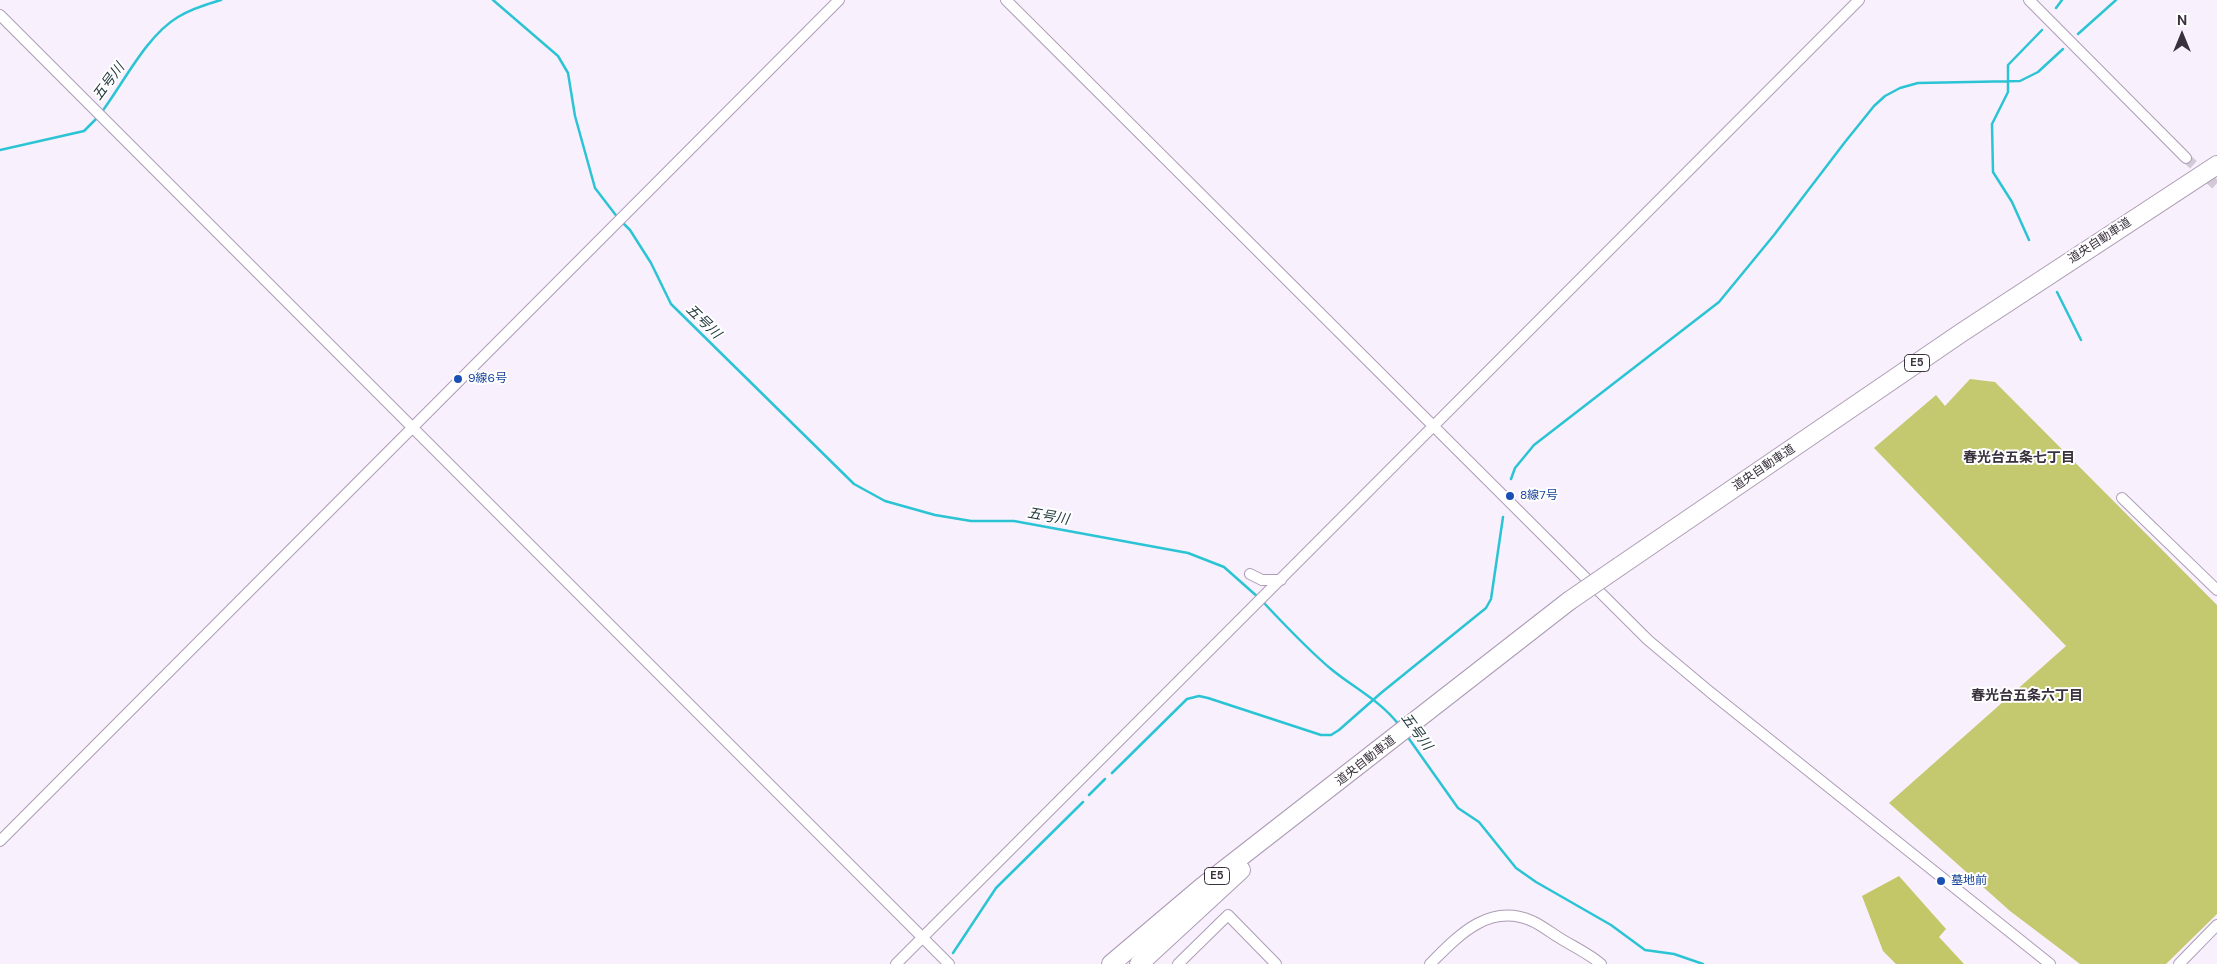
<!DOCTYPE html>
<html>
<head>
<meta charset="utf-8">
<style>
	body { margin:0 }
	#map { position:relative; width:2217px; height:964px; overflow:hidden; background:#f8f0fc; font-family:"DM Sans",sans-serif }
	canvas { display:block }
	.north { position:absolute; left:2157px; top:10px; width:50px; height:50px; -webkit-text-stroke:4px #fff; paint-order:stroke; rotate:0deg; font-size:14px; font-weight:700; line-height:20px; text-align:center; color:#39313c }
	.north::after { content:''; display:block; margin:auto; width:18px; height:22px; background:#39313c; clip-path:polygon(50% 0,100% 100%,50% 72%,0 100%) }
</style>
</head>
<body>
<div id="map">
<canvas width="2217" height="964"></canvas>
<div class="north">N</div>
</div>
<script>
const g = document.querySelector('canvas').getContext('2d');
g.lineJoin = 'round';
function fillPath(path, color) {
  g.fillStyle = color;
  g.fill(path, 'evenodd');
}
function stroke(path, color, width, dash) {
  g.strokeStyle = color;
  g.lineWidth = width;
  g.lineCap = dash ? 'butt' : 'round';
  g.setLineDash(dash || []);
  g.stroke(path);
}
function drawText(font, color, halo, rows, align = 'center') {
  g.font = font + ' "DM Sans","Noto Sans JP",sans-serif';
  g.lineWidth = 4;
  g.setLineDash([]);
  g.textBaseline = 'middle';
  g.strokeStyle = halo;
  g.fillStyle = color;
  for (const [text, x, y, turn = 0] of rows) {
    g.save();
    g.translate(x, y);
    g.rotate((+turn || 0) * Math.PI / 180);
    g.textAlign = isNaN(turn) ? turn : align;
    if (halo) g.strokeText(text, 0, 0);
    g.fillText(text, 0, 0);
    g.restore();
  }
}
const green = new Path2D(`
	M1970,379L1995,382L2217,605V914L2166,964H2080L2010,911L1889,803L2066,646L1874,448L1936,395L1945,406Z`);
const forest = new Path2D(`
	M1899,876L1946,929L1939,937L1964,964H1896L1883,951L1862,896Z`);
const stream = new Path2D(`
	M493,0L558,56L568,73L575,116L595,188L618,218
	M2056,8L2062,0
	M2078,34L2116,0
	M101,113C123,84 146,36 178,17C191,9 207,4 221,0
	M0,150L84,131L97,118
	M622,222L630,230L651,263L671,304L854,484L885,501L935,515L971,521H1014L1188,553L1224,567L1259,598
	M2029,240L2012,202L1993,172L1992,124L2008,92V65L2042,30
	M2057,292L2081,340
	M1511,479L1515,468L1534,445L1719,302L1774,235L1845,142L1874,106L1885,96L1900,88L1918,83L2020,81L2038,72L2063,49
	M1263,602C1285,625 1307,649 1331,669C1354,688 1381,701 1399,725
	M1407,736L1458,808L1479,822L1516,868L1536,882L1611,925L1645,950L1674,954L1703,964
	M1112,773L1187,699L1199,696L1208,698L1321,735H1331L1339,730L1381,693L1486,608L1491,599L1503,517
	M1089,795L1105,779
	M953,953L996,888L1083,802`);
const minorTunnel = new Path2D(`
	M2186,158L2217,186`);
const minor = new Path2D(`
	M1006,0L1648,640L1710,692L2050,964
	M2029,0L2186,158
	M0,15L949,964
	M2122,498L2217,590
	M1250,574L1262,580H1281
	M0,841L839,0
	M896,964L1859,0
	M1178,964L1228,915L1276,964
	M1430,964C1458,936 1489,902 1532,921C1541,925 1550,932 1558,937C1572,946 1588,953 1601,964
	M2179,964L2217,925`);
const motorway = new Path2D(`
	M1620,566L1961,333L2217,165
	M1111,964L1202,887L1569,601
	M1139,964L1241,870`);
const motorwayBridge = new Path2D(`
	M1569,601L1620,566`);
const markers = [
	[458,379,5,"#1a4fb4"],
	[1510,496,5,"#1a4fb4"],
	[1941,881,5,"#1a4fb4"]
];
const shields = [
	[1917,363,25],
	[1217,876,25]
];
const shieldNames = [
	["E5",1917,363],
	["E5",1217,876]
];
const streetNames = [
	["道央自動車道",2100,241,-33],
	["道央自動車道",1764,468,-34],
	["道央自動車道",1366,761,-38]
];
const transitNames = [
	["9線6号",468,379],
	["8線7号",1520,496],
	["墓地前",1951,881]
];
const waterNames = [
	["五号川",109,82,-53],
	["五号川",703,322,44],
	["五号川",1048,517,10],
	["五号川",1416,732,54]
];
const neighbourhoodNames = [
	["春光台五条七丁目",2019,458],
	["春光台五条六丁目",2027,696]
];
fillPath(green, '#c4c96f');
fillPath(forest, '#c3c767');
stroke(stream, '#2bc4d4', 2.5);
stroke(minorTunnel, '#d2cad6', 10, [10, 5]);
stroke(minor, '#ad9cb6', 12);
stroke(motorway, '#ad9cb6', 20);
stroke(minor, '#fff', 10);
stroke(motorway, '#fff', 18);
stroke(motorwayBridge, '#ad9cb6', 20, []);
stroke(motorwayBridge, '#fff', 18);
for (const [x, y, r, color] of markers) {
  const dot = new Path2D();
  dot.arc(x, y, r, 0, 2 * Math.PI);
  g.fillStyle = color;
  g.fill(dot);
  stroke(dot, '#fff', 2);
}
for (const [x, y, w] of shields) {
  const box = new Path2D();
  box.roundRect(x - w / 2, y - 8.5, w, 17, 4);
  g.fillStyle = '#fff';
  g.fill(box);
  stroke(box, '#39313c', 1);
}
drawText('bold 11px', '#39313c', null, shieldNames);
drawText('12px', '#39313c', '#fff', streetNames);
drawText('12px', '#164399', '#fff', transitNames, 'left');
drawText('italic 14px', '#1f373a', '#fff', waterNames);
drawText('bold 14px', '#39313c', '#fff', neighbourhoodNames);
</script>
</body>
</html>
